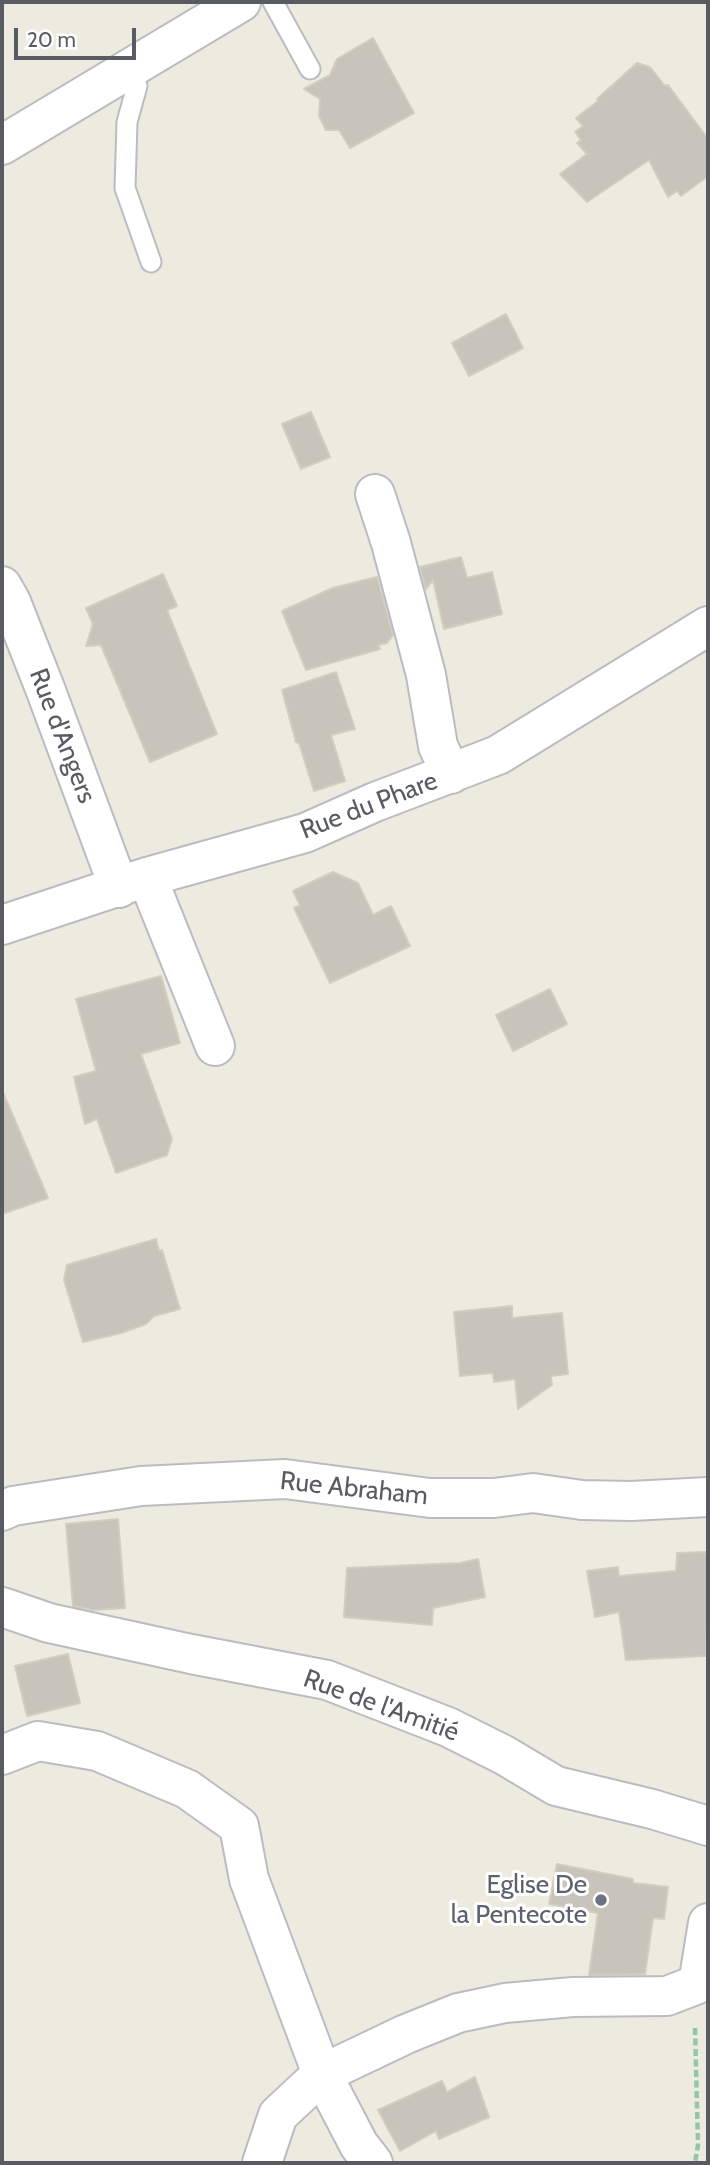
<!DOCTYPE html>
<html>
<head>
<meta charset="utf-8">
<style>
	body { margin:0 }
	#map { position:relative; width:710px; height:2165px; overflow:hidden; background:#edebdf; font-family:Cabin,sans-serif }
	canvas { display:block }
	.frame { position:absolute; inset:0; border:4px solid #585c62; pointer-events:none }
	.scale { position:absolute; left:14px; top:28px; width:122px; height:32px; box-sizing:border-box; border:4px solid #585c62; border-top:0; padding-left:9px; font-size:21px; line-height:24px; white-space:nowrap; color:#585c62; -webkit-text-stroke:5px #fff; paint-order:stroke }
</style>
</head>
<body>
<div id="map">
<canvas width="710" height="2165"></canvas>
<div class="frame"></div>
<div class="scale">20 m</div>
</div>
<script>
const g = document.querySelector('canvas').getContext('2d');
g.lineJoin = 'round';
function fillPath(path, color) {
  g.fillStyle = color;
  g.fill(path, 'evenodd');
}
function stroke(path, color, width, dash) {
  g.strokeStyle = color;
  g.lineWidth = width;
  g.lineCap = dash ? 'butt' : 'round';
  g.setLineDash(dash || []);
  g.stroke(path);
}
function drawText(font, color, halo, rows, align = 'center') {
  g.font = font + ' Cabin,sans-serif';
  g.lineWidth = 6;
  g.setLineDash([]);
  g.textBaseline = 'middle';
  g.strokeStyle = halo;
  g.fillStyle = color;
  for (const [text, x, y, turn = 0] of rows) {
    g.save();
    g.translate(x, y);
    g.rotate((+turn || 0) * Math.PI / 180);
    g.textAlign = isNaN(turn) ? turn : align;
    if (halo) g.strokeText(text, 0, 0);
    g.fillText(text, 0, 0);
    g.restore();
  }
}
const building = new Path2D(`
	M373,38L414,113L350,148L339,130H326L319,116L320,99L304,89L330,75L337,59Z
	M637,63L650,67L665,86L668,85L708,139V176L681,196L677,191L668,197L649,160L587,202L560,174L587,154L577,143L581,140L575,132L583,126L576,118L598,101L597,99Z
	M506,314L523,348L469,376L452,343Z
	M311,412L330,457L301,469L282,424Z
	M461,557L467,578L492,572L502,614L444,629L433,580L426,589L420,567Z
	M163,574L177,606L167,610L217,734L150,762L101,645L86,646L93,624L86,608Z
	M377,577L393,635L387,643L378,645L380,649L306,670L282,611L333,588Z
	M336,672L355,729L331,735L345,781L314,791L299,743L296,742L282,690Z
	M333,872L358,883L373,915L391,906L410,946L330,983L294,908L300,905L293,891Z
	M161,976L180,1043L141,1054L172,1139L167,1155L116,1173L97,1119L85,1124L74,1077L96,1071L76,999Z
	M550,989L567,1024L513,1051L496,1015Z
	M2,1090L48,1198L2,1214Z
	M156,1239L159,1251L162,1250L180,1309L154,1316L146,1324L121,1333L83,1342L64,1280L67,1265Z
	M512,1306V1318L562,1313L568,1374L551,1376L552,1385L518,1409L515,1379L494,1382L493,1373L460,1376L454,1312Z
	M118,1519L125,1608L93,1610L73,1606L66,1524Z
	M708,1552L706,1656L626,1660L619,1612L595,1617L587,1571L618,1567L619,1576L676,1571L677,1553Z
	M478,1559L485,1597L433,1608L432,1625L344,1617L347,1568L460,1563Z
	M68,1654L80,1703L27,1716L15,1666Z
	M557,1864L633,1879V1883L668,1887L664,1919L653,1918L645,1974L589,1975L598,1913L549,1904Z
	M475,2077L489,2117L439,2139L436,2131L400,2151L378,2110L442,2081L447,2092Z`);
const path = new Path2D(`
	M695,2028L698,2145L695,2163`);
const lane = new Path2D(`
	M273,2L310,69
	M129,69L137,86L127,122L125,188L151,262`);
const street = new Path2D(`
	M2,145L241,2
	M375,494L391,543L426,675L438,746L451,774
	M2,586L11,602L46,691L119,888
	M147,877L215,1046
	M2,925L147,877L305,833L375,802L498,755L708,626
	M2,1511L13,1506L141,1486L285,1479L430,1498H494L533,1493L582,1500L631,1501L708,1497
	M2,1607L49,1623L191,1654L327,1680L448,1727L504,1755L556,1786L652,1809L708,1826
	M2,1755L38,1741L97,1751L187,1789L239,1826L249,1879L322,2074L359,2145L373,2163
	M262,2163L278,2115L322,2074L406,2034L458,2013L505,2003L573,1997L667,1996L698,1984L708,1923`);
const markers = [
	[601,1900,7,"#6b7280"]
];
const streetNames = [
	["Rue d'Angers",62,736,69],
	["Rue du Phare",369,806,-21],
	["Rue Abraham",354,1489,6],
	["Rue de l'Amitié",381,1706,20]
];
const worshipNames = [
	["Eglise De",587,1885],
	["la Pentecote",587,1915]
];
fillPath(building, '#c8c4bc');
stroke(building, '#d2cdbd', 2);
stroke(lane, '#babcc2', 23);
stroke(street, '#babcc2', 42);
stroke(path, '#91c8a4', 4.5, [7, 3.5]);
stroke(lane, '#fff', 19);
stroke(street, '#fff', 38);
for (const [x, y, r, color] of markers) {
  const dot = new Path2D();
  dot.arc(x, y, r, 0, 2 * Math.PI);
  g.fillStyle = color;
  g.fill(dot);
  stroke(dot, '#fff', 2.5);
}
drawText('26px', '#585c62', '#fff', streetNames);
drawText('26px', '#5b616d', '#fff', worshipNames, 'right');
</script>
</body>
</html>
